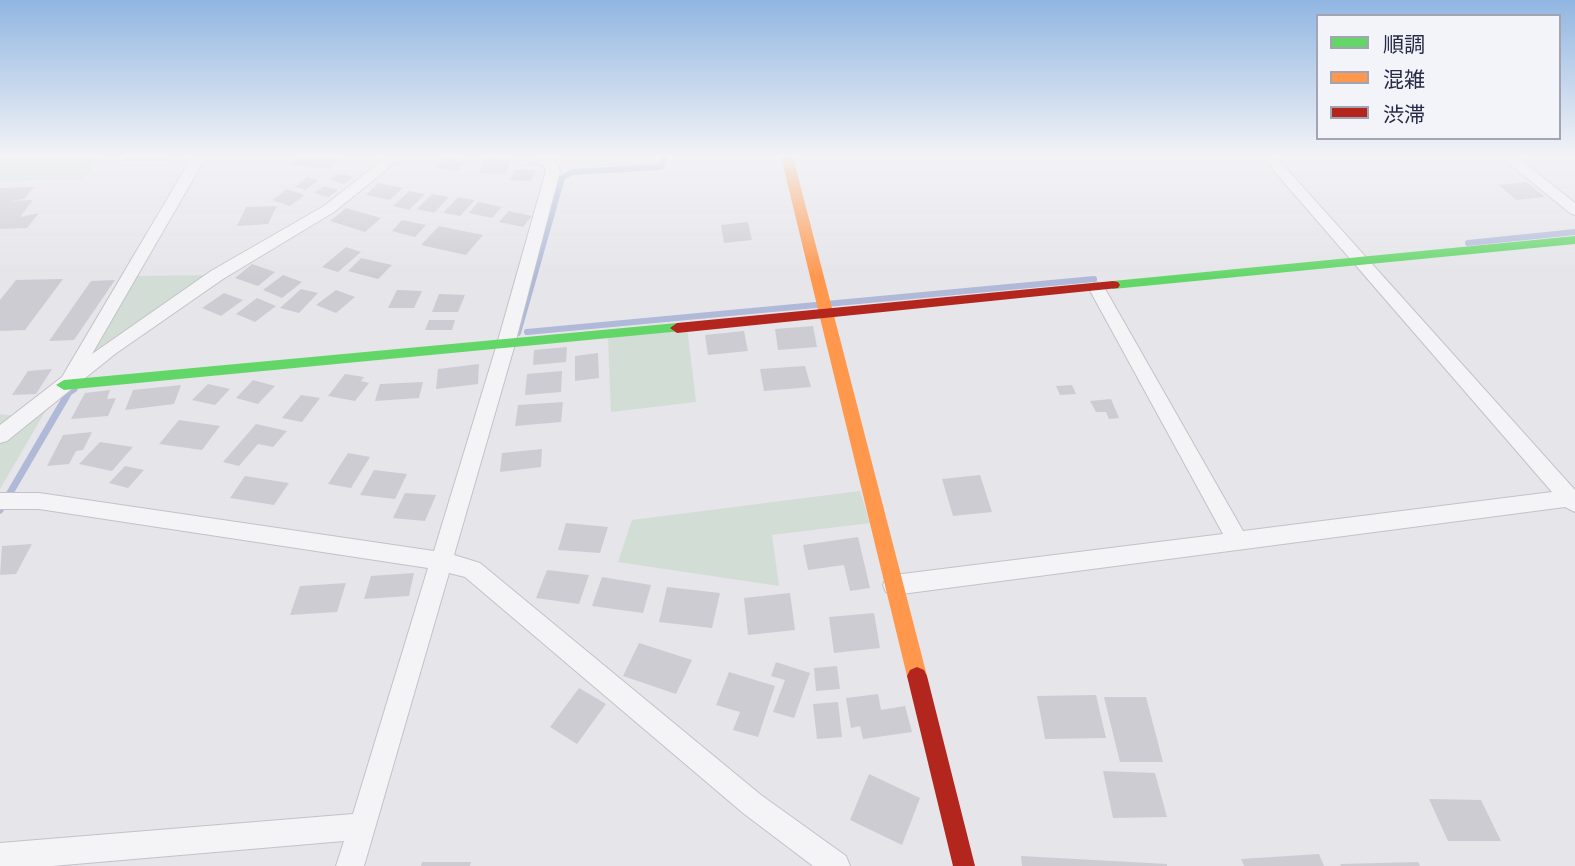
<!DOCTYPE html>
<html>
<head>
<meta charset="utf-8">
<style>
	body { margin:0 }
	#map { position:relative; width:1575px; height:866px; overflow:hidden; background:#e5e5ea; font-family:"IBM Plex Sans","Noto Sans JP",sans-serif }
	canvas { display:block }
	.legend { position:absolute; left:1316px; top:14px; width:245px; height:126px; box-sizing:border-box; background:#f3f4f9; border:2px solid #a2a4b2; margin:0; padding:9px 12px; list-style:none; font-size:21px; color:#282b47 }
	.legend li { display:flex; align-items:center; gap:14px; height:35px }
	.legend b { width:35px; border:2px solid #a2a4b2 }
</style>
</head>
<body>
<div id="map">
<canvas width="1575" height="866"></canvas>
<ul class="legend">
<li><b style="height:9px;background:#63d668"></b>順調</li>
<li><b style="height:9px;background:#ff974d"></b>混雑</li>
<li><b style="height:9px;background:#b3261e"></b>渋滞</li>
</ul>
</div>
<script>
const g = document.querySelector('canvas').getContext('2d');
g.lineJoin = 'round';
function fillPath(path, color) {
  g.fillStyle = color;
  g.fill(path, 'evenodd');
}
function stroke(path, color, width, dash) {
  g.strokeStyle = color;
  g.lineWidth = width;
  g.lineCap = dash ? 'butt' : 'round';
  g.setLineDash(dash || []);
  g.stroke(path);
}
const green = new Path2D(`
	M0,157H100L83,179L0,182Z
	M217,275L72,373L129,276Z
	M687,327L696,402L611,412L608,336Z
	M57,391L0,489V414L24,417Z
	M860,491L870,523L772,535L779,586L618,562L632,520Z`);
const streamFar1 = new Path2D(`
	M1468,243L1575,232
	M527,332L1094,279
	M518,333L562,178L572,172L661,167L664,157`);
const stream = new Path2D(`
	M0,510L69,392L74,389`);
const building = new Path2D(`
	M126,157H170L167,161L122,162Z
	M299,157H341L330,169L291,165Z
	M435,157H462L458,161L465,162L458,171L435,168L442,159Z
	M485,158L512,159L506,174L479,173Z
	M515,169L537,170L531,181L510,180Z
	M339,173L353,177L344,184L330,180Z
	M307,177L318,180L306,190L295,187Z
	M1527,182L1545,197L1516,200L1499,185Z
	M378,183L403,188L390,200L366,195Z
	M324,186L338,190L329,197L314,193Z
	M34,187L24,199L10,201L33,200L20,217L39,213L27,228L0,229V188Z
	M287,189L305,195L290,206L272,200Z
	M409,191L425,194L409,210L393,206Z
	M432,194L449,197L434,213L417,209Z
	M458,197L475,200L460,216L443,213Z
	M478,202L502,207L492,218L469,213Z
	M277,206L268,224L237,226L246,207Z
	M346,208L381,218L365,232L330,221Z
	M509,211L532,216L523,227L499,222Z
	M402,220L426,225L415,237L392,231Z
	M748,222L752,240L724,243L721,225Z
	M439,226L483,235L466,255L421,245Z
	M346,247L361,252L338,272L322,267Z
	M361,258L392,265L378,279L348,271Z
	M252,264L275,272L258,286L235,278Z
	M283,275L302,282L282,298L263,290Z
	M63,279L25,330L0,331V300L16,280Z
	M115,280L74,340L49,341L91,281Z
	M301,289L318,293L299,313L280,308Z
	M336,290L355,297L336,313L316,305Z
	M397,290L422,291L414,308H388Z
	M224,293L243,300L221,316L202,308Z
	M439,294L465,295L458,312H432Z
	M257,298L276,306L255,322L236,314Z
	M429,320H455L452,330H425Z
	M813,326L817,347L778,350L775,329Z
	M744,331L748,351L708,355L705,335Z
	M567,347L566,362L533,365L534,350Z
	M598,353L599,378L575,381V356Z
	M479,364L478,384L436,389L438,369Z
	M805,366L811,387L764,391L760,369Z
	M52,369L36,394L12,395L28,371Z
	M562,371L561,392L525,395L527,374Z
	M345,374L364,377L361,381L369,383L355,401L328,396Z
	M253,380L275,386L258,404L236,398Z
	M423,382L419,398L375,401L380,384Z
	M208,384L230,389L215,405L192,400Z
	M181,385L174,404L125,410L133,390Z
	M1072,385L1076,394L1060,395L1056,386Z
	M110,390L107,399L116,398L108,416L71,419L85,393Z
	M301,395L320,398L302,422L282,418Z
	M1111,399L1119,418L1109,419L1106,412H1096L1090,401Z
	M563,402L561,422L515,426L518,405Z
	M179,420L220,426L202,450L159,444Z
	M256,424L287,431L273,447L258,444L239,466L223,462Z
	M92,432L83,450L76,451L69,464L47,466L63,435Z
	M100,442L133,447L112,471L79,464Z
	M542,449L541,467L500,472L502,453Z
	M348,453L370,457L351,488L328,484Z
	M125,466L144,470L128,488L109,483Z
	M374,470L407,474L395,499L360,495Z
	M980,475L992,512L953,516L942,479Z
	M245,476L289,483L274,505L230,498Z
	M405,493L436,495L425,521L393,518Z
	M566,523L608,527L600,553L558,550Z
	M858,537L870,588L850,591L844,565L808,570L803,545Z
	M32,544L16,574L0,575L2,546Z
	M547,570L589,575L579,604L536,598Z
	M414,573L409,596L364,599L371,576Z
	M602,577L651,585L643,613L592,606Z
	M346,583L337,612L290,615L300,586Z
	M667,587L720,593L712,628L659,622Z
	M790,593L795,630L748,635L744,598Z
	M874,613L880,648L834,653L829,617Z
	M639,643L692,660L676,694L623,676Z
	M776,662L810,673L794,718L773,712L785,680L771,676Z
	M837,666L840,689L816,691L814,668Z
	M729,672L775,686L758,737L733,730L740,712L716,705Z
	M579,688L606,704L577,744L550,727Z
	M878,694L881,710L905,706L912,732L863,739L860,726L851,728L846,698Z
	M1096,695L1106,738L1045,739L1037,696Z
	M1104,697H1146L1163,762H1120Z
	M838,702L842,737L817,739L813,704Z
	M1103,771L1155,773L1167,817L1113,818Z
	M869,774L920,798L902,845L850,820Z
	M1429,799L1481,800L1501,841H1448Z
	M1319,854L1324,866H1244L1241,859Z
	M1021,856L1167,864V866H1022Z
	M422,862H471L470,866H421Z
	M1418,862L1420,866H1341L1340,864Z`);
const street = new Path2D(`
	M192,157H206L92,354L211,271L324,206L386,157H402L334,212L223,279L115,354L7,441L0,443V425L62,377Z
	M522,157L554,159L560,171L515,344L454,555L480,563L761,795L846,856L850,866H813L743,813L465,577L449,573L364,866H336L344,841L52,866H0V843L353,814L428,568L39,509H0V493H39L434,551L497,344L546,171L543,165L524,160Z
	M1262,157H1276L1575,490V512L1565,507L894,595L886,592L883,585L886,578L894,575L1223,534L1088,287L1096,282L1104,287L1243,531L1552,492Z
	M1501,157H1517L1575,203V215L1570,213Z`);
const fast = new Path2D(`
	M1575,236V244L1113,289L1106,285L1113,281Z
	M677,323L682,325L684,328L682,331L64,390L56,385L64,380Z`);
const slow = new Path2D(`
	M781,157H793L927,676L924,682L917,685L910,682L907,676Z`);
const jam = new Path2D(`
	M1113,281L1118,282L1120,285L1118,288L677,333L670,328L677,323Z
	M917,667L924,670L927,676L975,866H953L907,676L910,670Z`);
fillPath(green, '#d2ddd5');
stroke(streamFar1, '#b0b9d8', 6);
stroke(stream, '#b0b9d8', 7);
fillPath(building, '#ccccd2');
stroke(street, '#c2c2c8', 2);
fillPath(street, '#f4f4f7');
fillPath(fast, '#63d668');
fillPath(slow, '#ff974d');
fillPath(jam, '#b3261e');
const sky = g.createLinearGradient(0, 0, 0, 278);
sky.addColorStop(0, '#91b6e2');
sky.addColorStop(0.56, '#f3f3f6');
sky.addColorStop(1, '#f3f3f600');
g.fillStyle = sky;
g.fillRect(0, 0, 1575, 278);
</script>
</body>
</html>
